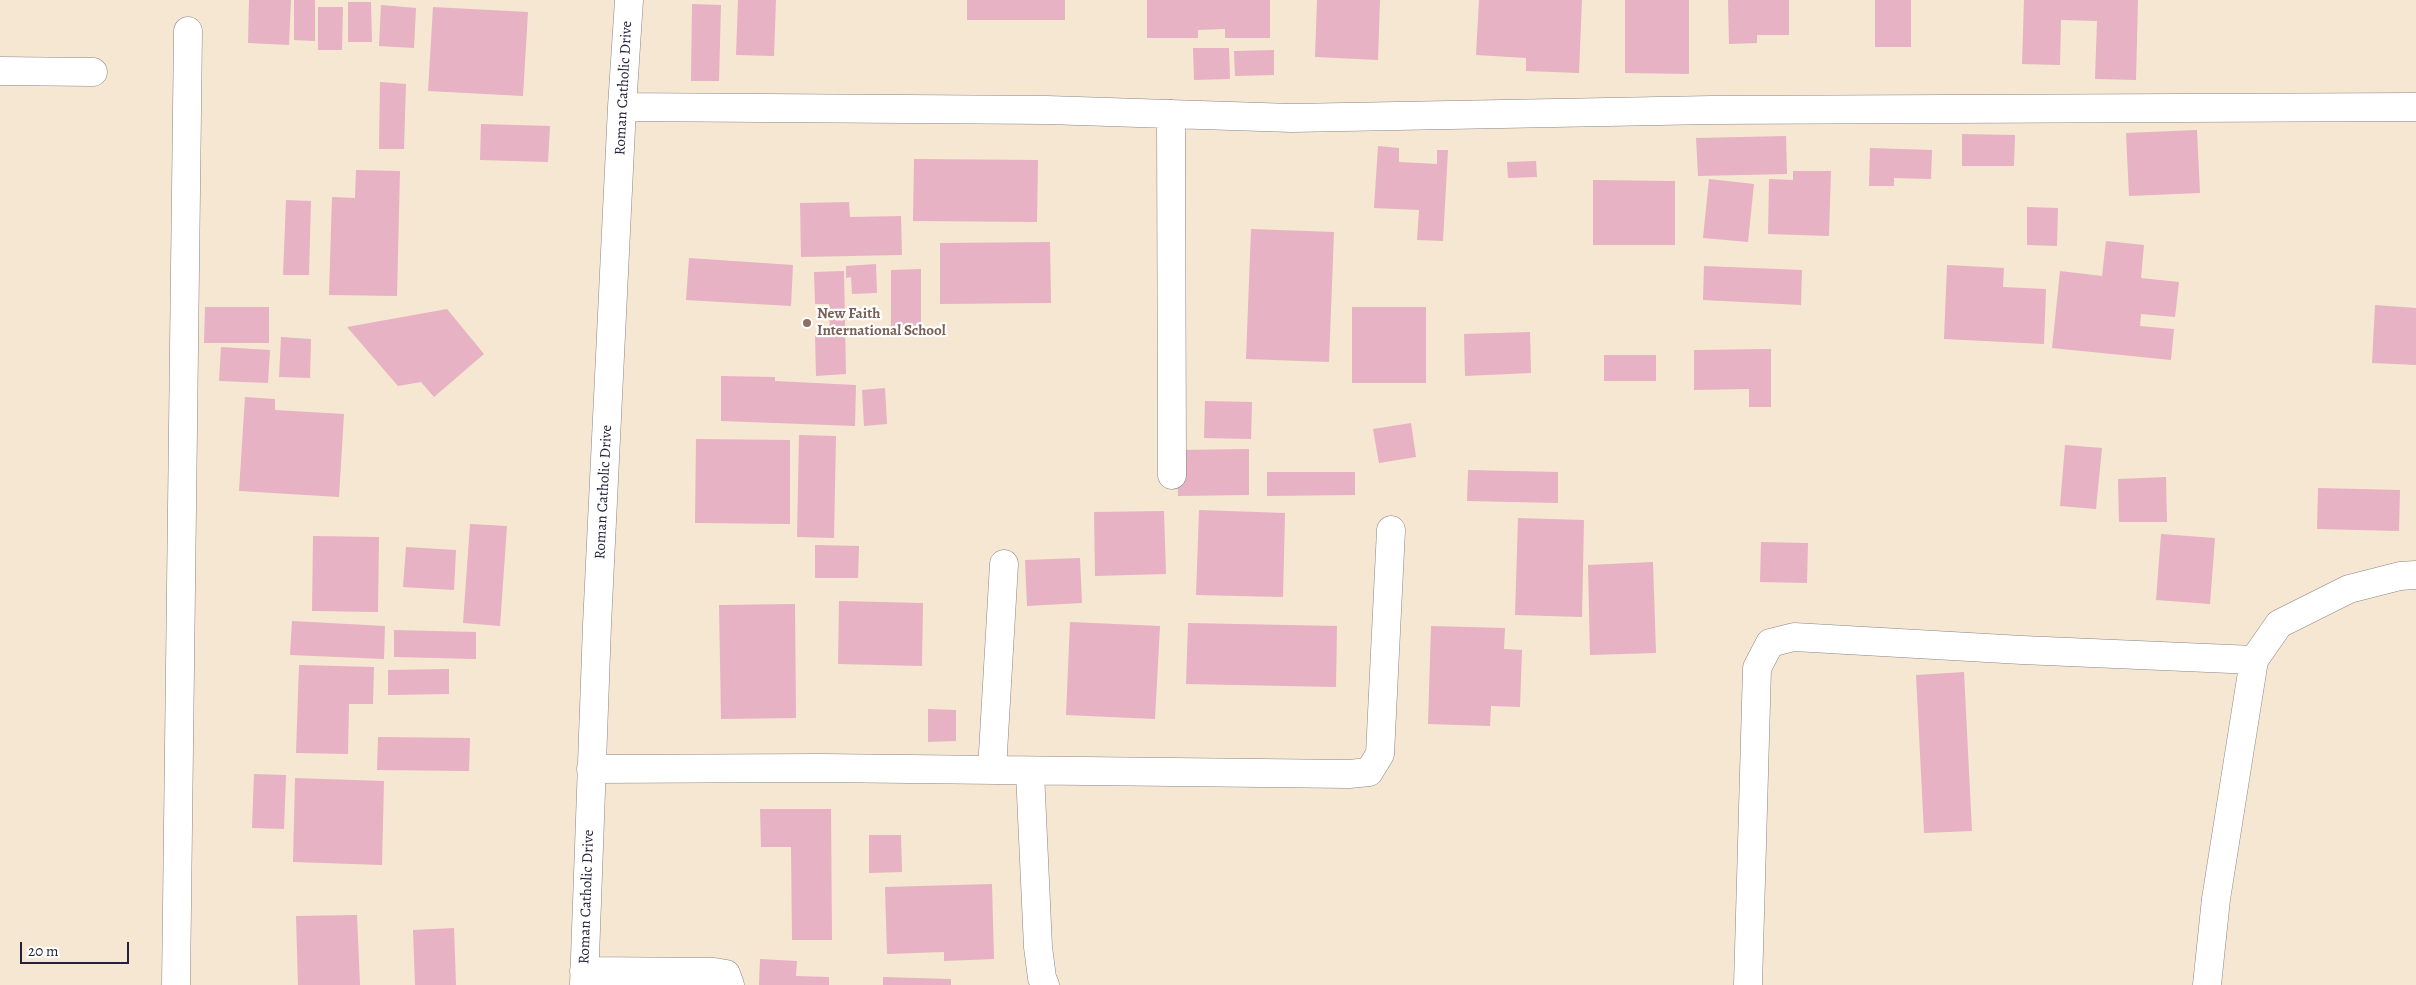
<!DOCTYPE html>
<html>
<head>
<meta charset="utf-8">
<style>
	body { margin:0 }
	#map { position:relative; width:2416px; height:985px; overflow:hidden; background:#f5e7d1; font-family:Alegreya,serif }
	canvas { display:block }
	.scale { position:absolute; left:20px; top:942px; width:109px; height:22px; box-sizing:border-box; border:2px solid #22223b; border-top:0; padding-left:6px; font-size:15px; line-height:18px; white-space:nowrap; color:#22223b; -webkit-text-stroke:4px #fff; paint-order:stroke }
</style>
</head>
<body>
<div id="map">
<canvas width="2416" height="985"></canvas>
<div class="scale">20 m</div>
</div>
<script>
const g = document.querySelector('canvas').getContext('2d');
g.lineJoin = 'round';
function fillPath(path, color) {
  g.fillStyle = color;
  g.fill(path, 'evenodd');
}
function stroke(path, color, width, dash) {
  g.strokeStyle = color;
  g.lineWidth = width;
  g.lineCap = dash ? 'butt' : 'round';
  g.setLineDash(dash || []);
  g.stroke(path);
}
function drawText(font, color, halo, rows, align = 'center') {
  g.font = font + ' Alegreya,serif';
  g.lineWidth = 4.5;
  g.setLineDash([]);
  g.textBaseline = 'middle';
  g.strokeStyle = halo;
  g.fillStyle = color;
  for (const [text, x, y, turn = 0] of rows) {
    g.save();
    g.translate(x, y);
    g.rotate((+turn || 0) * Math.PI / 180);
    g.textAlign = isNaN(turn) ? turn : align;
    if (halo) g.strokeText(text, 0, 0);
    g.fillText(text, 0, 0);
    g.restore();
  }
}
const building = new Path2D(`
	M249,0H291L289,45L248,43Z
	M294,0H315V41L294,40Z
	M738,0H776L774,56L736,55Z
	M967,0H1065V20H967Z
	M1147,0H1270V38H1225V29L1198,30V38H1147Z
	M1317,0H1380L1378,60L1315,57Z
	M1479,0H1582L1579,73L1526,71V58L1476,55Z
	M1625,0H1689V74L1625,73Z
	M1728,0H1789V35H1757V43L1729,44Z
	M1875,0H1911V47H1875Z
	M2024,0H2138L2136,80L2095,79L2097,21L2061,20L2060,65L2022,64Z
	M348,2H371L372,42H348Z
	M692,4L721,5L719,81H691Z
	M381,5L416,8L414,48L379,46Z
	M318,7H343L342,50H318Z
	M433,7L528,12L523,96L428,91Z
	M1193,48H1229L1230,79L1194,80Z
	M1274,50V75L1235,76L1234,51Z
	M380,82L406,84L404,149H379Z
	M481,124L550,126L548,162L480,160Z
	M2197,130L2200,193L2129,196L2126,133Z
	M1962,134L2015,135L2014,166H1962Z
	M1786,136L1787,174L1698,176L1696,138Z
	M1378,146L1399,148V162L1437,164V150H1448L1443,241L1417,240L1419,210L1374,208Z
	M1870,148L1932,150L1931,179L1894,178V186H1869Z
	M914,159L1038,160L1037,222L913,221Z
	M1536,161L1537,177L1508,178L1507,162Z
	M356,170L400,171L397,296L329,295L332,197L355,198Z
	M1793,171H1831L1829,236L1768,234L1769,179L1793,180Z
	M1709,179L1754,184L1748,242L1703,238Z
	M1593,180L1675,181V245H1593Z
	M286,200L311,201L309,275H283Z
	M849,202L850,217L901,216L902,255L801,257L800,203Z
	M2027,207L2058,208L2057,246L2027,245Z
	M1251,229L1334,232L1329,362L1246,359Z
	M2106,241L2144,245L2141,278L2179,282L2175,317L2141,314L2140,326L2174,329L2171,360L2052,348L2060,271L2102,276Z
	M1050,242L1051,303L940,304V243Z
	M689,258L793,265L791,306L686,300Z
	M876,264L877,293L852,294L851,277L846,278V266Z
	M1947,265L2004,268L2003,287L2046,289L2044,344L1944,339Z
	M1704,266L1802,270L1801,305L1703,300Z
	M921,269V334H891V270Z
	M844,271L846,374L816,376L815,334H830L829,304H815L814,272Z
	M2375,305L2416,308V365L2372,363Z
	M205,307H269V343H204Z
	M1352,307H1426V383H1352Z
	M447,309L484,354L434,397L421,382L398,386L347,327Z
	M1530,332L1531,373L1465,376L1464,334Z
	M281,337L311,339L310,378L279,377Z
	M221,347L270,350L268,383L219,381Z
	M1771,349V407H1749V389L1694,390V350Z
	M1604,355H1656V381H1604Z
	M721,376L775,377V381L856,385L855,426L721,421Z
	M885,388L887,424L864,426L862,390Z
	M245,397L275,399V410L344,414L339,497L239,491Z
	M1205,401L1252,402L1251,439L1204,438Z
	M1411,423L1416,457L1379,463L1373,429Z
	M799,435L836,436L834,538L797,537Z
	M696,439L790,440V524L695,523Z
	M2065,445L2102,448L2096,509L2060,506Z
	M1249,449V495L1178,496L1177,450Z
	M1468,470L1558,472V503L1467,501Z
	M1267,472H1355V495L1267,496Z
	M2166,477L2167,522H2119L2118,479Z
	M2318,488L2400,490L2399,531L2317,529Z
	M1199,510L1285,513L1283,597L1196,595Z
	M1164,511L1166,574L1095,576L1094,512Z
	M1518,518L1584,520L1582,617L1515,615Z
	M470,524L507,526L500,626L463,623Z
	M2161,534L2215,538L2210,604L2156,600Z
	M313,536L379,537L378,612L312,611Z
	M1761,542L1808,543L1807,583L1760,582Z
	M815,545L859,546L858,578H815Z
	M406,547L456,550L454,590L403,587Z
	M1080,558L1082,603L1027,606L1025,560Z
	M1653,562L1656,653L1590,655L1588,565Z
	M839,601L923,603L922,666L838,664Z
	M795,604L796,718L721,719L719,605Z
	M292,621L385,626L384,659L290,655Z
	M1070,622L1160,626L1155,719L1066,715Z
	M1188,623L1337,626L1336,687L1186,684Z
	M1431,626L1505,628L1504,649L1522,650L1520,707L1491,706L1490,726L1428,724Z
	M394,630L476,632V659L394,657Z
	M299,665L374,667L373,704H349L348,754L296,753Z
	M449,669V694L388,695V670Z
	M1964,672L1972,831L1924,833L1916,675Z
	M928,709L956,710V741L928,742Z
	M378,737L470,738L469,771L377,770Z
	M254,774L286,775L284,829L252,828Z
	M295,778L384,781L382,865L293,862Z
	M760,809H831L832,940H792L791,847H761Z
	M869,835H901L902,872L869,873Z
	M992,884L994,959L944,961V952L887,954L885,887Z
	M357,915L360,985H298L296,916Z
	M454,928L456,985H415L413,930Z
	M760,959L797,961L796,976L829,977V985H759Z
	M883,977L951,979V985H883Z`);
const minor = new Path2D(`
	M0,71L93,72
	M622,107L1047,110L1292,118L1712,110L2416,107
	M1171,114L1172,475
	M591,769L821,768L1349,774L1369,772L1380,754L1391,530
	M992,770L1004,564
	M1030,772L1038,947L1042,978L1045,985
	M584,971L714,972L726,974L730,985
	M176,985L188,31
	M584,985L597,625L622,107L629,0
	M1748,985L1757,668L1770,643L1794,637L2022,650L2254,660
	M2207,985L2216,899L2254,660L2279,624L2349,589L2400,576L2416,575`);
const markers = [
	[807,323,5,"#8d6e63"]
];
const streetNames = [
	["Roman Catholic Drive",624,88,-87],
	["Roman Catholic Drive",604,492,-87],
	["Roman Catholic Drive",587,897,-88]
];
const educationNames = [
	["New Faith",817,314],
	["International School",817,331]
];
fillPath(building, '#e7b2c3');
stroke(minor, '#8c8486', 29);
stroke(minor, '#fff', 28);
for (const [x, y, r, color] of markers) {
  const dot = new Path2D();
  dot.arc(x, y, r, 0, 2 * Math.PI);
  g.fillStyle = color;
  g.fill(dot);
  stroke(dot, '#fff', 2);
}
drawText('15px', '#22223b', '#fff', streetNames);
drawText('bold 15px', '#785e54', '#fff', educationNames, 'left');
</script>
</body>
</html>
